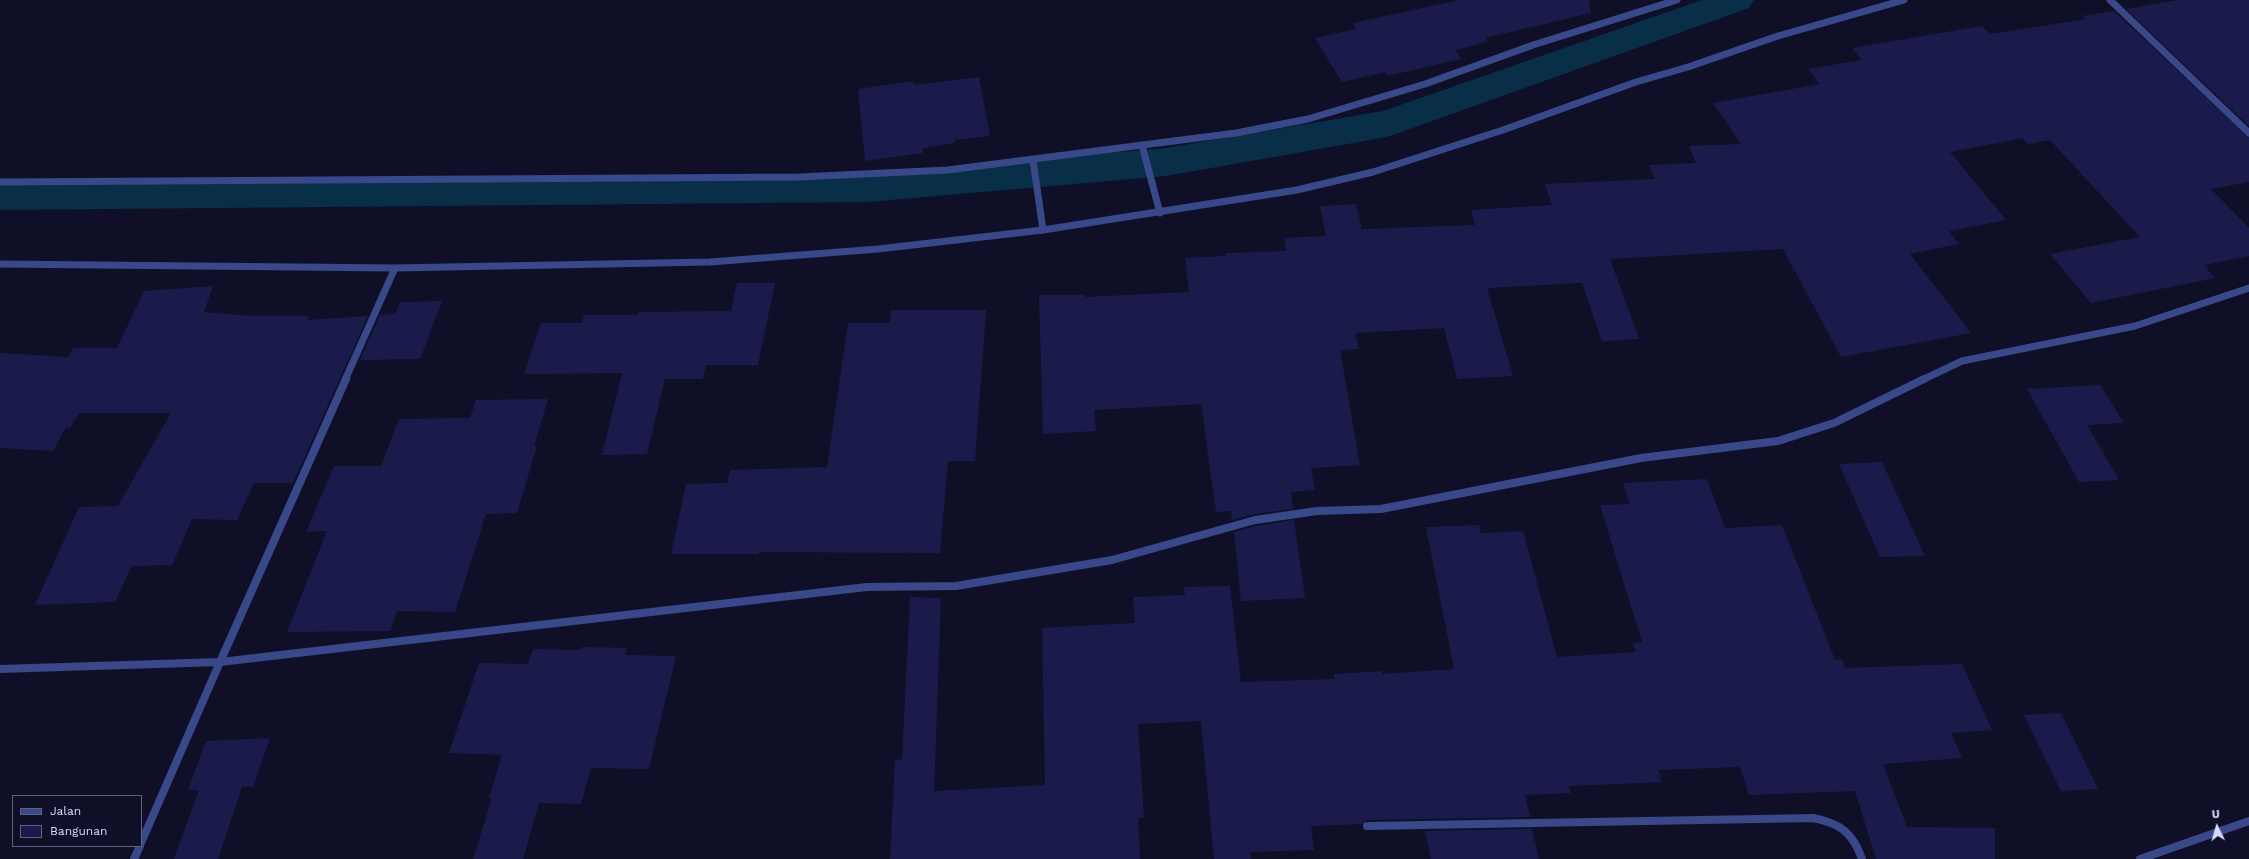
<!DOCTYPE html>
<html>
<head>
<meta charset="utf-8">
<style>
	body { margin:0 }
	#map { position:relative; width:2249px; height:859px; overflow:hidden; background:#0f1028; font-family:"Work Sans",sans-serif }
	canvas { display:block }
	.legend { position:absolute; left:12px; top:795px; width:130px; height:52px; box-sizing:border-box; background:#0f1028; border:1px solid #5f617e; margin:0; padding:5px 7px; list-style:none; font-size:12px; color:#d6dbff }
	.legend li { display:flex; align-items:center; gap:8px; height:20px }
	.legend b { width:20px; border:1px solid #5f617e }
	.north { position:absolute; left:2197px; top:807px; width:40px; height:40px; -webkit-text-stroke:3px #0f1028; paint-order:stroke; rotate:355deg; font-size:11px; font-weight:700; line-height:16px; text-align:center; color:#d6dbff }
	.north::after { content:''; display:block; margin:auto; width:14px; height:18px; background:#d6dbff; clip-path:polygon(50% 0,100% 100%,50% 72%,0 100%) }
</style>
</head>
<body>
<div id="map">
<canvas width="2249" height="859"></canvas>
<ul class="legend">
<li><b style="height:5px;background:#384889"></b>Jalan</li>
<li><b style="height:11px;background:#1a1b4a"></b>Bangunan</li>
</ul>
<div class="north">U</div>
</div>
<script>
const g = document.querySelector('canvas').getContext('2d');
g.lineJoin = 'round';
function fillPath(path, color) {
  g.fillStyle = color;
  g.fill(path, 'evenodd');
}
function stroke(path, color, width, dash) {
  g.strokeStyle = color;
  g.lineWidth = width;
  g.lineCap = dash ? 'butt' : 'round';
  g.setLineDash(dash || []);
  g.stroke(path);
}
const canal = new Path2D(`
	M1702,0H1754L1749,8L1387,137L1166,176L867,202L0,210V182L867,174L1166,148L1383,111Z`);
const building = new Path2D(`
	M1460,0H1589L1591,13L1485,38L1488,42L1455,50L1462,59L1387,76L1385,72L1342,82L1315,38L1357,29L1353,23Z
	M2177,0H2249V126L2126,9Z
	M2114,11L2249,138V182L2211,189L2249,228V256L2204,265L2215,278L2091,303L2050,254L2140,237L2050,140L2028,144L2023,138L1950,152L2006,220L1949,231L1959,244L1910,254L1971,333L1841,357L1783,249L1610,259L1639,339L1602,341L1582,283L1487,288L1513,376L1457,379L1444,328L1355,333L1359,349L1340,350L1360,465L1311,468L1315,490L1291,492L1293,509L1254,514L1232,520L1231,511L1216,512L1201,404L1094,410L1096,431L1043,434L1039,295H1085V297L1189,292L1185,258L1225,256V253L1286,251L1284,238L1326,236L1320,206L1356,204L1362,229L1475,225L1471,210L1552,205L1545,184L1655,179L1649,165L1696,163L1689,146L1741,144L1713,103L1820,84L1808,69L1862,60L1852,48L1982,26L1990,34L2086,19L2082,16Z
	M979,77L990,136L955,140V143L923,148V153L865,161L858,89L913,81L914,85Z
	M737,283H775L758,365H706L703,379H665L647,454L602,455L622,373L524,374L541,323H582L584,315H637L638,312L731,311Z
	M213,286L204,312L252,316H309L308,320L368,316L293,483H254L237,520L192,519L172,565L132,566L115,602L35,605L79,507L118,506L171,413H79L69,429L66,427L53,451L0,448V353L69,357L73,348H117L144,291Z
	M442,301L420,359L360,360L380,315L395,314L400,302Z
	M891,310H986L975,461H948L940,553L759,552V554H671L686,484L727,483L730,470L827,467L848,323H890Z
	M2100,385L2124,423L2087,425L2119,480L2079,482L2027,389Z
	M548,399L534,446H537L517,513L486,514L455,612L397,611L390,631L287,632L327,531L306,532L334,466H381L399,419L470,418L476,400Z
	M1882,462L1925,556L1880,557L1839,464Z
	M1707,479L1725,528L1782,525L1835,660L1842,659L1845,668L1962,664L1992,730L1951,733L1962,758L1883,764L1907,827L1995,828V859H1876L1855,791L1749,795L1740,767L1658,770L1662,782L1569,786L1571,793L1525,795L1530,817L1367,820L1362,824L1311,826L1314,850L1250,852L1251,859H1214L1201,721L1138,724L1144,818H1138L1140,859H890L895,760L902,759L910,597L941,598L934,791L1045,785L1042,628L1135,623L1133,597L1185,595L1184,587L1230,586L1241,682L1335,679L1334,674L1382,671V674L1454,669L1426,527L1479,525L1481,533L1523,531L1557,657L1636,652L1633,643L1642,642L1600,505L1630,504L1623,483Z
	M1294,520L1305,598L1241,601L1234,532L1256,526Z
	M582,647L627,648L625,655L676,656L649,769L591,768L581,804L539,803L523,859H473L492,798H489L502,755L449,753L479,663L528,664L533,649L581,650Z
	M2061,713L2098,789L2061,791L2024,715Z
	M270,738L253,787H242L218,859H174L199,790H188L206,741Z
	M1532,829L1539,859H1431L1425,831Z`);
const minorFar1 = new Path2D(`
	M2110,0L2249,133
	M1142,145L1160,213
	M1033,160L1043,230
	M0,182L799,177L948,170L1236,133L1308,119L1425,84L1533,45L1677,0
	M0,264L395,268L710,262L878,249L1043,230L1297,190L1373,172L1503,130L1636,82L1688,67L1778,36L1904,0
	M345,380L395,268
	M1922,380L1962,361L2135,326L2249,288`);
const minor = new Path2D(`
	M0,669L220,662L346,379
	M1367,826L1813,818C1840,823 1853,833 1862,859
	M141,843L220,662L867,587L956,586L1112,560L1255,520L1317,511L1381,509L1641,458L1778,441L1834,423L1924,379
	M134,859L140,846
	M2140,859L2249,821`);
fillPath(canal, '#082e48');
fillPath(building, '#1a1b4a');
stroke(minorFar1, '#384889', 7);
stroke(minor, '#384889', 8);
</script>
</body>
</html>
